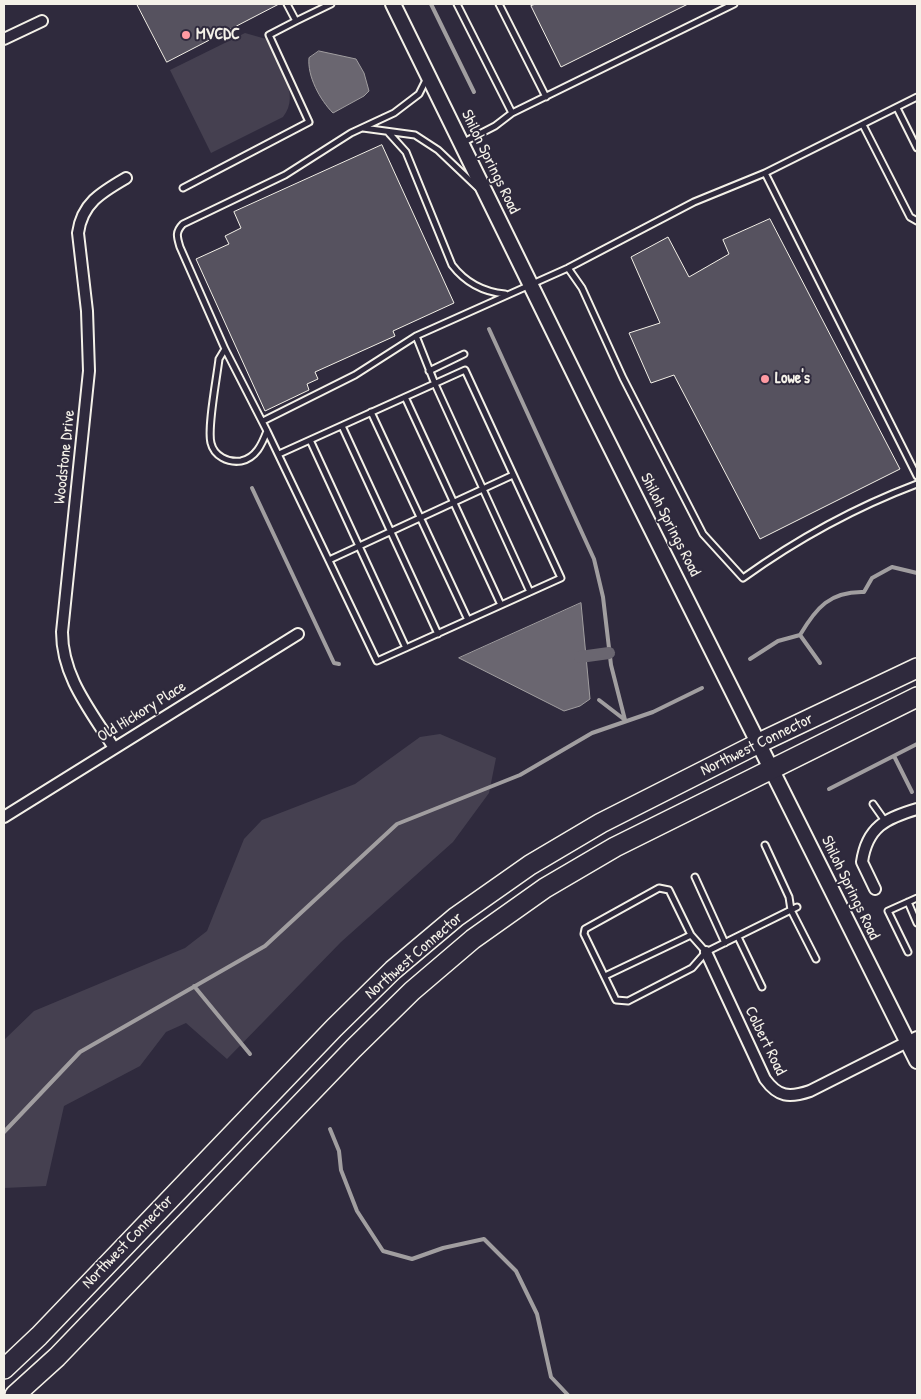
<!DOCTYPE html>
<html>
<head>
<meta charset="utf-8">
<style>
	body { margin:0 }
	#map { position:relative; width:921px; height:1399px; overflow:hidden; background:#2f2a3d; font-family:"Patrick Hand",sans-serif }
	canvas { display:block }
	.frame { position:absolute; inset:0; border:5px solid #f4f1e8; pointer-events:none }
</style>
</head>
<body>
<div id="map">
<canvas width="921" height="1399"></canvas>
<div class="frame"></div>
</div>
<script>
const g = document.querySelector('canvas').getContext('2d');
g.lineJoin = 'round';
function fillPath(path, color) {
  g.fillStyle = color;
  g.fill(path, 'evenodd');
}
function stroke(path, color, width, dash) {
  g.strokeStyle = color;
  g.lineWidth = width;
  g.lineCap = dash ? 'butt' : 'round';
  g.setLineDash(dash || []);
  g.stroke(path);
}
function drawText(font, color, halo, rows, align = 'center') {
  g.font = font + ' "Patrick Hand",sans-serif';
  g.lineWidth = 4;
  g.setLineDash([]);
  g.textBaseline = 'middle';
  g.strokeStyle = halo;
  g.fillStyle = color;
  for (const [text, x, y, turn = 0] of rows) {
    g.save();
    g.translate(x, y);
    g.rotate((+turn || 0) * Math.PI / 180);
    g.textAlign = isNaN(turn) ? turn : align;
    if (halo) g.strokeText(text, 0, 0);
    g.fillText(text, 0, 0);
    g.restore();
  }
}
const green = new Path2D(`
	M245,33L266,39C277,62 302,94 283,117L211,153L170,70Z
	M440,734L496,758L489,793L453,842L341,942L227,1059L186,1023L166,1032L140,1066L64,1106L46,1186L4,1188V1040L34,1011L185,948L207,931L244,839L262,820L355,784L420,737Z`);
const water = new Path2D(`
	M319,51L356,59L364,73L369,91L364,96L333,113C320,100 307,76 309,58Z
	M581,603L590,699L580,706L564,711L459,658Z`);
const stream = new Path2D(`
	M431,4L474,92
	M489,329L594,559L603,597L611,665L625,720
	M252,488L334,663L339,664
	M800,635L820,663
	M750,659L778,641L800,635C816,608 830,591 864,592L872,578L892,567L917,573
	M599,700L625,720
	M894,756L912,792
	M829,789L917,744
	M194,986L250,1054
	M330,1129L339,1151L341,1170L357,1211L383,1251L412,1259L443,1248L484,1239L516,1271L537,1314L551,1377L568,1395
	M4,1132L80,1052L265,946L397,824L520,775L592,733L653,712L702,688`);
const canal = new Path2D(`
	M580,657L609,653`);
const building = new Path2D(`
	M137,4H279L167,62Z
	M536,4H688L561,67L531,6Z
	M382,145L454,303L393,331L395,336L315,372L318,379L307,384L309,390L265,411L196,259L229,244L225,236L241,228L234,212Z
	M770,219L900,469L760,539L674,375L651,383L629,333L660,323L631,257L668,237L689,277L729,254L723,240Z`);
const lane = new Path2D(`
	M287,4L296,21L331,4
	M457,4L512,113
	M499,4L546,97
	M897,108L917,148
	M863,125L910,217L917,221
	M363,128L415,135L438,150L477,187
	M388,132L406,152L452,265C465,282 484,292 505,294
	M462,143L495,126L512,113L734,4
	M765,173L917,476
	M183,188L309,122L269,35L296,21
	M568,268L582,288L623,378L703,534L743,578C796,540 856,507 917,484
	M416,336L435,384L530,592
	M225,349L219,359C217,377 207,428 211,443C214,456 228,463 241,461C256,458 262,444 267,431L225,349L180,247C177,237 175,232 183,224L285,175L351,133L394,113L419,94L427,78
	M429,371L464,354
	M405,397L501,605
	M371,412L468,620
	M263,421L355,375L416,336L568,268L694,202L765,173L917,97
	M342,426L438,634
	M267,431L377,661L561,578L465,370L279,454
	M310,440L406,648
	M329,560L513,475
	M873,804L885,821
	M765,845L789,897L791,910L816,959
	M695,877L725,943
	M908,902L917,923
	M738,937L762,987
	M706,952L691,935L669,890L659,888L585,929L584,934L616,1000L628,1001L692,968L706,952L797,907
	M908,952L888,911L917,898
	M605,976L691,935`);
const street = new Path2D(`
	M4,39L42,21
	M114,748C91,711 62,677 62,632L89,371L87,311L78,233C82,203 102,192 126,178
	M4,817L298,634
	M875,889L862,862C867,827 886,818 917,809
	M706,952L765,1079C778,1097 789,1098 810,1091L917,1037`);
const secondary = new Path2D(`
	M393,4L590,406L917,1061`);
const highway = new Path2D(`
	M4,1369L39,1336L334,1028L393,970L456,917L530,865L601,823L759,743L917,668
	M15,1395L57,1357L353,1049L412,991L473,939L545,888L615,847L917,697`);
const markers = [
	[186,35,5,"#ff9aa2"],
	[765,379,5,"#ff9aa2"]
];
const poiNames = [
	["MVCDC",196,35],
	["Lowe's",775,379]
];
const streetNames = [
	["Shiloh Springs Road",490,162,64],
	["Woodstone Drive",65,457,-84],
	["Shiloh Springs Road",670,525,63],
	["Old Hickory Place",142,712,-32],
	["Northwest Connector",757,745,-26],
	["Shiloh Springs Road",850,888,64],
	["Northwest Connector",414,956,-41],
	["Colbert Road",765,1041,64],
	["Northwest Connector",128,1242,-46]
];
fillPath(green, '#454050');
fillPath(water, '#6a6670');
stroke(water, '#a19ea0', 1);
stroke(stream, '#a19ea0', 4);
stroke(canal, '#6a6670', 12);
fillPath(building, '#56525f');
stroke(building, '#f4f1e8', 1);
stroke(lane, '#f4f1e8', 9);
stroke(street, '#f4f1e8', 14);
stroke(secondary, '#f4f1e8', 18);
stroke(highway, '#f4f1e8', 22);
stroke(lane, '#2f2a3d', 5);
stroke(street, '#2f2a3d', 10);
stroke(secondary, '#2f2a3d', 14);
stroke(highway, '#2f2a3d', 19);
for (const [x, y, r, color] of markers) {
  const dot = new Path2D();
  dot.arc(x, y, r, 0, 2 * Math.PI);
  g.fillStyle = color;
  g.fill(dot);
  stroke(dot, '#2f2a3d', 2);
}
drawText('bold 16px', '#f4f1e8', '#2f2a3d', poiNames, 'left');
drawText('16px', '#f4f1e8', '#2f2a3d', streetNames);
</script>
</body>
</html>
